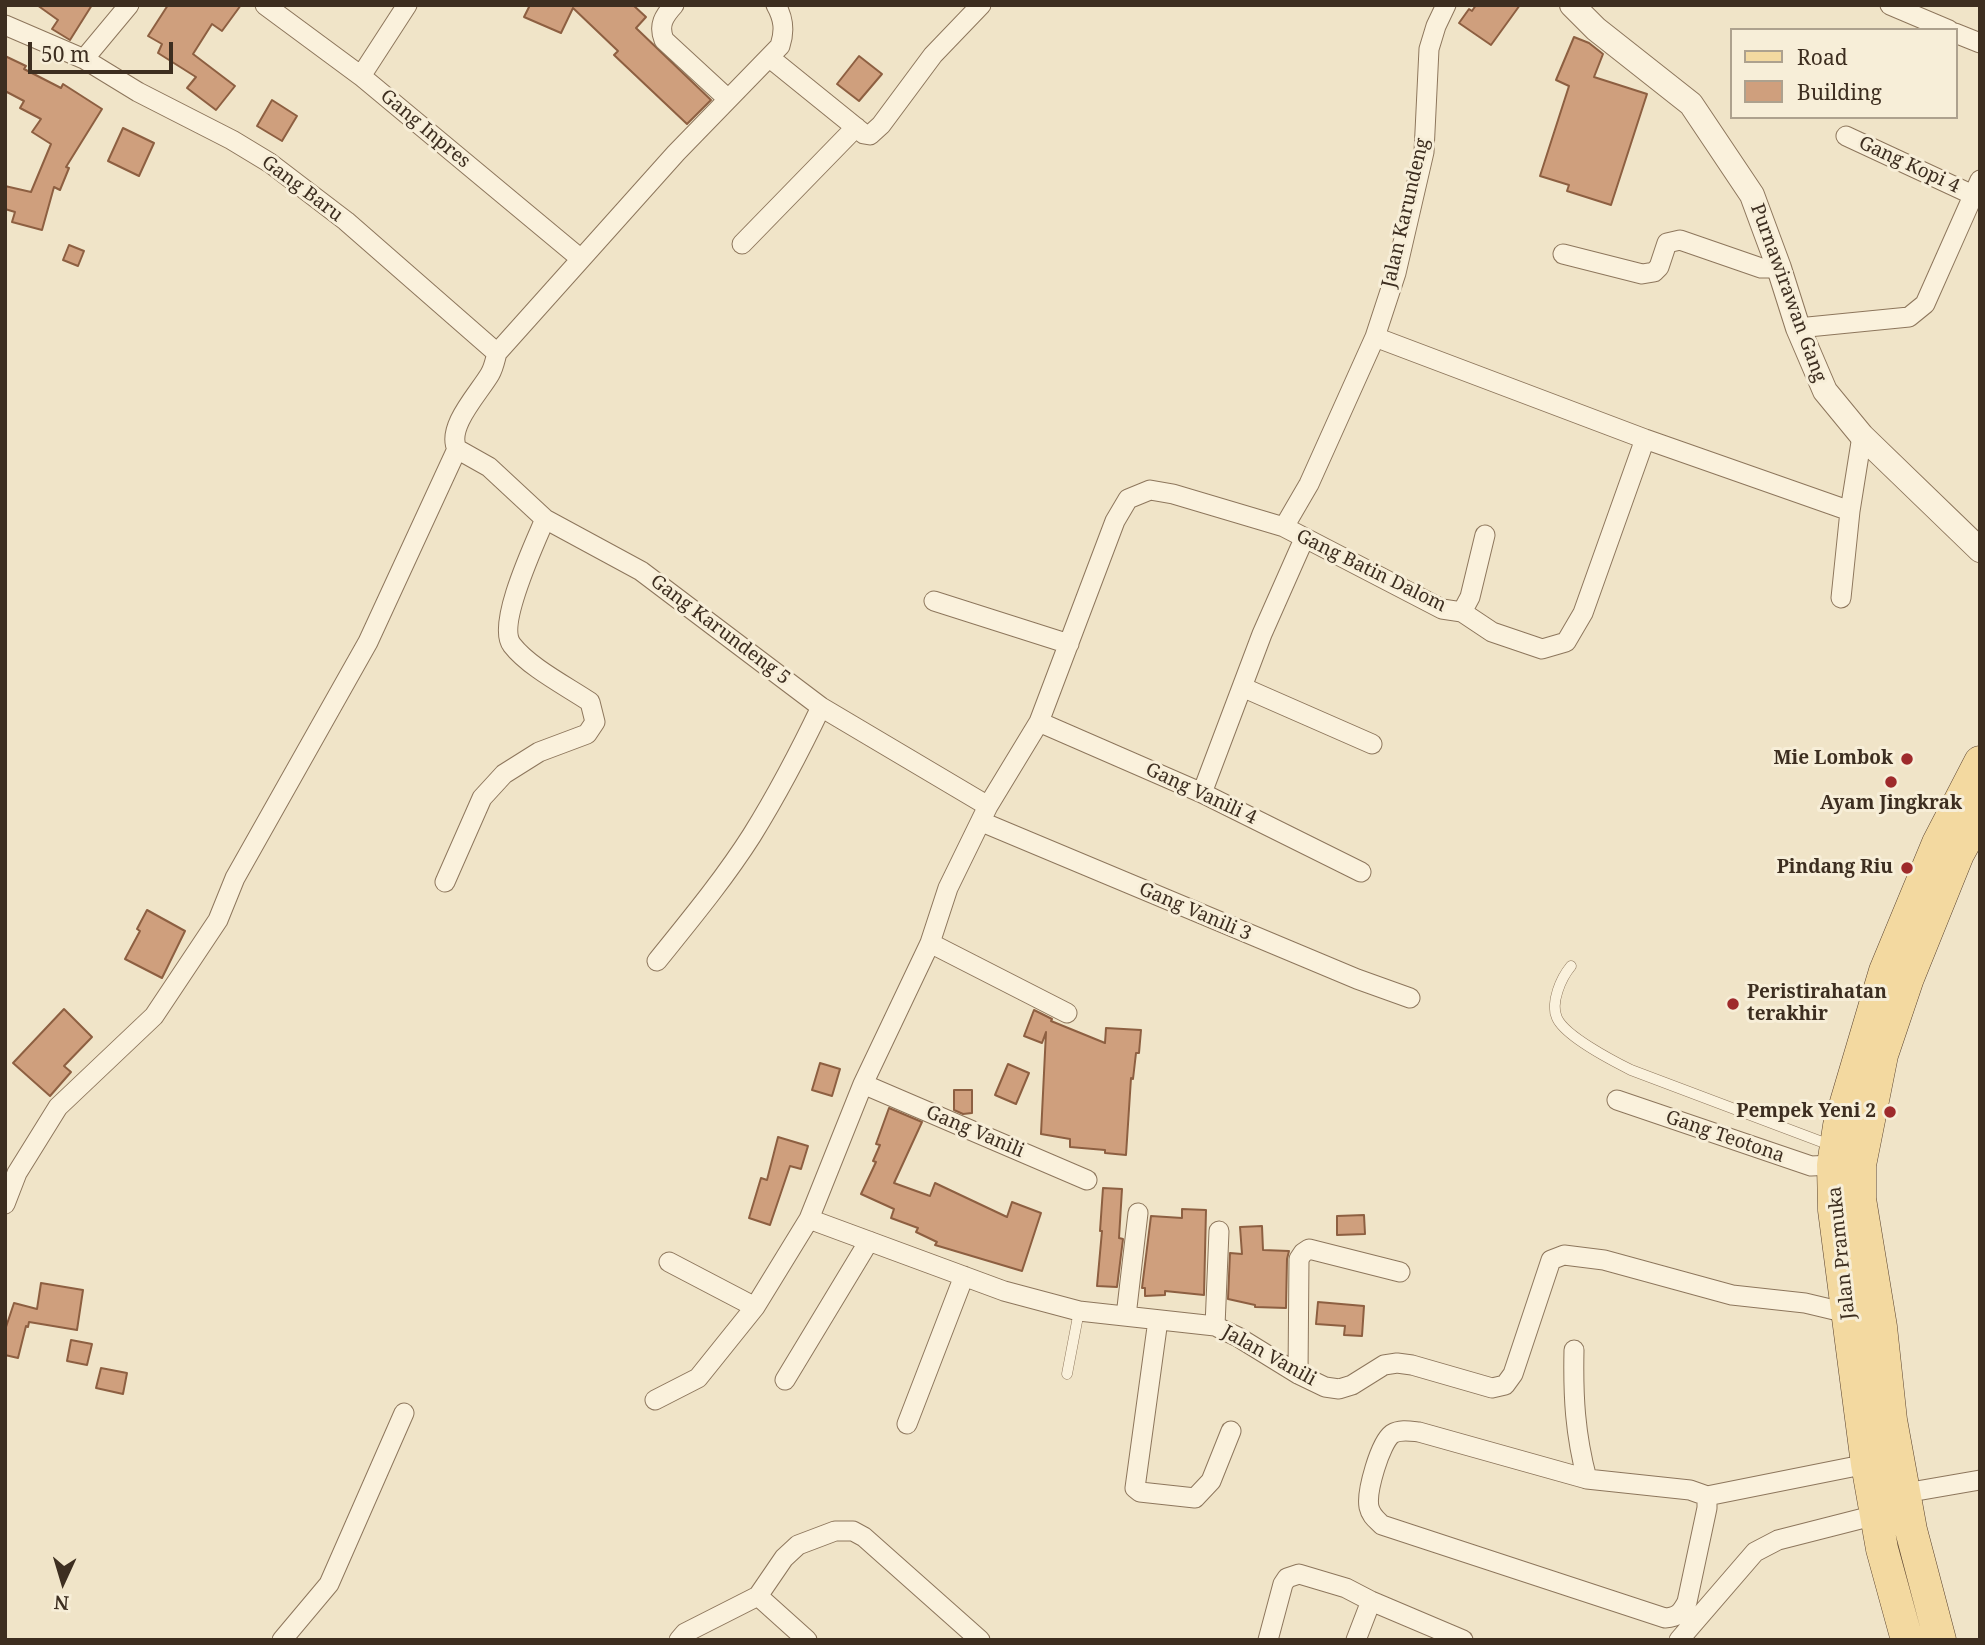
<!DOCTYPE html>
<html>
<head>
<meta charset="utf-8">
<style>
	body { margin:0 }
	#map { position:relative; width:1985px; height:1645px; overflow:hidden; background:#f0e4c8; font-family:"Noto Serif",serif }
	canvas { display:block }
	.frame { position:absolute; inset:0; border:7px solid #3d2e20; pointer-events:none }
	.legend { position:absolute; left:1730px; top:28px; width:228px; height:91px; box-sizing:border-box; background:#f7eed8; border:2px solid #ada18e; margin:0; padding:9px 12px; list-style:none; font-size:21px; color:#3d2e20 }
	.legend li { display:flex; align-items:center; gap:14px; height:35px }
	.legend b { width:35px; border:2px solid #ada18e }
	.north { position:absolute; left:28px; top:1547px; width:70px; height:70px; -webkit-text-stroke:5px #f7eed8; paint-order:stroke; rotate:184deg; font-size:19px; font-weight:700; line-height:28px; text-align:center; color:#3d2e20 }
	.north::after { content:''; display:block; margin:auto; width:24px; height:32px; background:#3d2e20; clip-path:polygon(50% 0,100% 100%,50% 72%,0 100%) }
	.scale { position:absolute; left:28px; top:42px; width:145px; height:32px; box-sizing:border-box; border:4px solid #3d2e20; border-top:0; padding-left:9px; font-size:21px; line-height:24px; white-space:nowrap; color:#3d2e20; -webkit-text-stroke:5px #f7eed8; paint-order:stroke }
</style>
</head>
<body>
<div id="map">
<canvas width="1985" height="1645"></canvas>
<div class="frame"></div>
<ul class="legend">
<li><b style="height:9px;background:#f3d9a0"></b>Road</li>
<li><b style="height:19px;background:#cf9f7d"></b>Building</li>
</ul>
<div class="north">N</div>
<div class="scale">50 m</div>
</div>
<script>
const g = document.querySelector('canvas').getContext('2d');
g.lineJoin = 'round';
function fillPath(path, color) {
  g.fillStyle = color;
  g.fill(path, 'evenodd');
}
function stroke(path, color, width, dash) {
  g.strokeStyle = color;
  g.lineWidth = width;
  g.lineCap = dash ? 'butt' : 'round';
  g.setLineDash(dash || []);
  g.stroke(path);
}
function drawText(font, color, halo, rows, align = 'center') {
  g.font = font + ' "Noto Serif",serif';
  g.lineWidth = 6;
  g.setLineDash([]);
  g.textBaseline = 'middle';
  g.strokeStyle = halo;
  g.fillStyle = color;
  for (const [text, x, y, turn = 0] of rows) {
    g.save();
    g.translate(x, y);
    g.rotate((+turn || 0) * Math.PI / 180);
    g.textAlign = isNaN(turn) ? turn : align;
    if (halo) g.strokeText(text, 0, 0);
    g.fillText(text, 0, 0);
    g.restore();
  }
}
const building = new Path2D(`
	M37,5H92L70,40L52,29L58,20Z
	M168,5H241L222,31L212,24L193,54L235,86L216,110L187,88L196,77L158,53L162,44L148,36Z
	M530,5H633L646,17L636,28L711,100L687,124L614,55L618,51L573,8L561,33L524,17Z
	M1476,5H1520L1491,45L1459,23L1469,9L1472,11Z
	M1574,37L1589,43L1603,54L1594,77L1647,94L1611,205L1567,191L1569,185L1540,176L1569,86L1556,80Z
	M5,56L26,66L24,69L61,88L63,84L102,109L66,167L69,168L60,190L54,187L42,230L12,222L15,212L5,209V186L31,192L51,144L32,132L41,119L20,108L24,101L5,91Z
	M859,56L882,74L859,101L837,84Z
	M272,100L297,116L282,141L257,126Z
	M123,128L154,143L139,176L108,161Z
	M69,245L84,251L78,266L63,260Z
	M147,910L185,931L162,978L125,959L140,931L137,929Z
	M64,1009L92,1037L64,1066L71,1072L50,1096L13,1063Z
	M1034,1010L1052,1019L1051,1021L1105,1043L1106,1028L1141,1030L1139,1053H1136L1133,1079L1131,1078L1126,1155L1105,1153V1150L1070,1147V1139L1041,1134L1046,1032L1042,1043L1024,1036Z
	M820,1063L840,1069L832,1096L812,1090Z
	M1008,1064L1029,1073L1016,1104L995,1095Z
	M954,1090H972V1113L963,1114L954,1110Z
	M889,1108L922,1122L894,1183L930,1196L935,1183L1007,1217L1012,1202L1041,1213L1022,1271L935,1245L937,1242L916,1232L918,1228L891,1218L894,1209L861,1194L876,1162L873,1161L880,1145L876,1144Z
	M778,1137L808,1146L801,1169L790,1166L770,1225L749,1218L761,1178L767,1180Z
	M1103,1188L1122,1189L1119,1238L1123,1239L1117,1287L1097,1286L1102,1231H1100Z
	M1182,1209L1206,1210L1204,1295L1165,1291V1295L1145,1296V1288H1142L1151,1216L1182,1218Z
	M1364,1215L1365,1234L1337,1235V1216Z
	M1262,1226L1263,1250L1289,1251L1287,1259L1286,1308L1255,1307V1305L1228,1299L1230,1253L1242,1254L1240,1227Z
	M41,1283L83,1290L77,1330L29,1322L28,1327L26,1326L18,1358L5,1355V1330L14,1303L37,1309Z
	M1318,1302L1364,1306L1362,1336L1344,1335L1345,1326L1316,1324Z
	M71,1340L92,1344L87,1365L67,1361Z
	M101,1368L127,1373L123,1394L96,1388Z`);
const service = new Path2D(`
	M1571,966C1561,978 1550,1003 1557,1018C1565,1036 1613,1061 1631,1070L1830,1145
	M1067,1374L1079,1311`);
const minor = new Path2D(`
	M265,5L361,76L581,259
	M674,5C664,16 658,25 664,40L728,99
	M1890,5L1949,30
	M5,25L84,59L138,92L232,140L270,163L346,221L497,353
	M1955,33L1980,43
	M770,58L864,134L870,135L881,125L933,55L981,5
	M84,59L129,5
	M361,76L407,5
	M1846,136L1973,195
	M742,244L856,127
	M1563,254L1642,274L1654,272L1659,267L1667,243L1680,240L1761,268H1779
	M1798,328L1909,317L1925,304L1980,180
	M1375,337L1645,439L1850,511
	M457,449L489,467L545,519L641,571L821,707L988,806
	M1284,527L1309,484L1375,337L1396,273L1424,152L1429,49L1436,26L1446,5
	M1841,598L1850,511L1862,436
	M934,601L1069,644
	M1462,612L1492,632L1542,649L1566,642L1583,613L1645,439
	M1242,687L1372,744
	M1039,722L1202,793L1361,872
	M1202,793L1262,634L1304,539
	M982,822L1357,979L1410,998
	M445,882L482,798L504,774L539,752L587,734L595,722L590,702C566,686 529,667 512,645C496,625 535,543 545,519
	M930,943L1067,1013
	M657,961C690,920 724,879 752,835C778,793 800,751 821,707
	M863,1084L1087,1180
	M1617,1100L1811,1166L1833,1165
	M5,1204L17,1173L58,1107L154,1016L218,920L235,878L368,642L457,449C446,427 479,393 490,374C494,367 495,360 497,353L676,153L780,46C785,31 784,19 776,5
	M809,1219L1004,1291L1079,1311L1215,1326L1238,1337L1298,1374L1325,1387L1339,1389L1352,1385L1384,1365L1397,1363L1412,1365L1492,1388L1505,1385L1513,1374L1551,1260L1564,1255L1604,1260L1732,1295L1805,1303L1847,1313
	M669,1262L755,1307
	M1126,1316L1138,1213
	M1158,1320L1135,1488L1140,1492L1195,1498L1211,1481L1231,1431
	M1215,1326L1219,1231
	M1574,1350C1573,1396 1575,1434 1587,1479L1690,1490L1707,1496V1508L1687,1602C1681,1613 1678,1617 1665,1618L1382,1525C1376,1519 1371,1516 1369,1507C1366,1492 1380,1443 1392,1434C1400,1429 1410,1431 1419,1432L1587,1479
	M1298,1374L1299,1259L1303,1253L1309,1249L1400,1272
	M785,1380L869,1241
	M655,1400L698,1378L755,1307L809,1219L863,1084L930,943L948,888L988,806L1039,722L1115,521L1128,499L1150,490L1173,494L1284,527L1442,609L1462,612L1470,597L1485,535
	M907,1424L964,1276
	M1905,1493L1980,1480
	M1707,1496L1867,1464
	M758,1596L807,1640
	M282,1640L329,1584L404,1413
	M679,1640L685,1633L758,1596L784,1558L798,1545L835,1531H853L864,1537L980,1640
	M1268,1640L1283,1584L1287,1578L1299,1574L1346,1588L1371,1601L1463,1640
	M1356,1640L1371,1601
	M1679,1640L1755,1552L1778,1540L1876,1515`);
const tertiary = new Path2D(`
	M1572,5L1596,29L1691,104L1752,195L1779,268L1798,328L1825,391L1862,436L1980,550`);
const primary = new Path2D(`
	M1907,1640L1882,1549L1867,1464L1834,1210L1833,1165L1839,1126L1885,971L1938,843L1980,762
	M1940,1640L1911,1530L1891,1420L1881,1327L1860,1199V1165L1882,1055L1908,978L1958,854L1980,814`);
const markers = [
	[1907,759,7,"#9e2a2b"],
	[1891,782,7,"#9e2a2b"],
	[1907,868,7,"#9e2a2b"],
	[1733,1004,7,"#9e2a2b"],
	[1890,1112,7,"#9e2a2b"]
];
const streetNames = [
	["Gang Inpres",425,129,40],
	["Gang Kopi 4",1909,165,25],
	["Gang Baru",302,189,37],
	["Jalan Karundeng",1406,213,-77],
	["Purnawirawan Gang",1788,293,70],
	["Gang Batin Dalom",1371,571,26],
	["Gang Karundeng 5",720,630,37],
	["Gang Vanili 4",1201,794,25],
	["Gang Vanili 3",1195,912,23],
	["Gang Vanili",975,1132,23],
	["Gang Teotona",1725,1137,19],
	["Jalan Pramuka",1842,1253,-96],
	["Jalan Vanili",1269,1356,29]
];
const poiNames = [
	["Mie Lombok",1893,759],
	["Ayam Jingkrak",1891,804,"center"],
	["Pindang Riu",1893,868],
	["Peristirahatan",1747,993,"left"],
	["terakhir",1747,1015,"left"],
	["Pempek Yeni 2",1876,1112]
];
fillPath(building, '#cf9f7d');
stroke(building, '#8d5f41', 2);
stroke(service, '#8d765c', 11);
stroke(minor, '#8d765c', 21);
stroke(tertiary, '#8d765c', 26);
stroke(primary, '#5b4430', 33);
stroke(service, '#faf1dc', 10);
stroke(minor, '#faf1dc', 19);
stroke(tertiary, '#faf1dc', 24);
stroke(primary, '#f3d9a0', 32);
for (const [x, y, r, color] of markers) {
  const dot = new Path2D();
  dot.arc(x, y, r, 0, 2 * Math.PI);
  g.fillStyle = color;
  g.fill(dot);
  stroke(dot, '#f7eed8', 2.5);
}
drawText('19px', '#3d2e20', '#f7eed8', streetNames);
drawText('bold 19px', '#3d2e20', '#f7eed8', poiNames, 'right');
</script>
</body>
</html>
